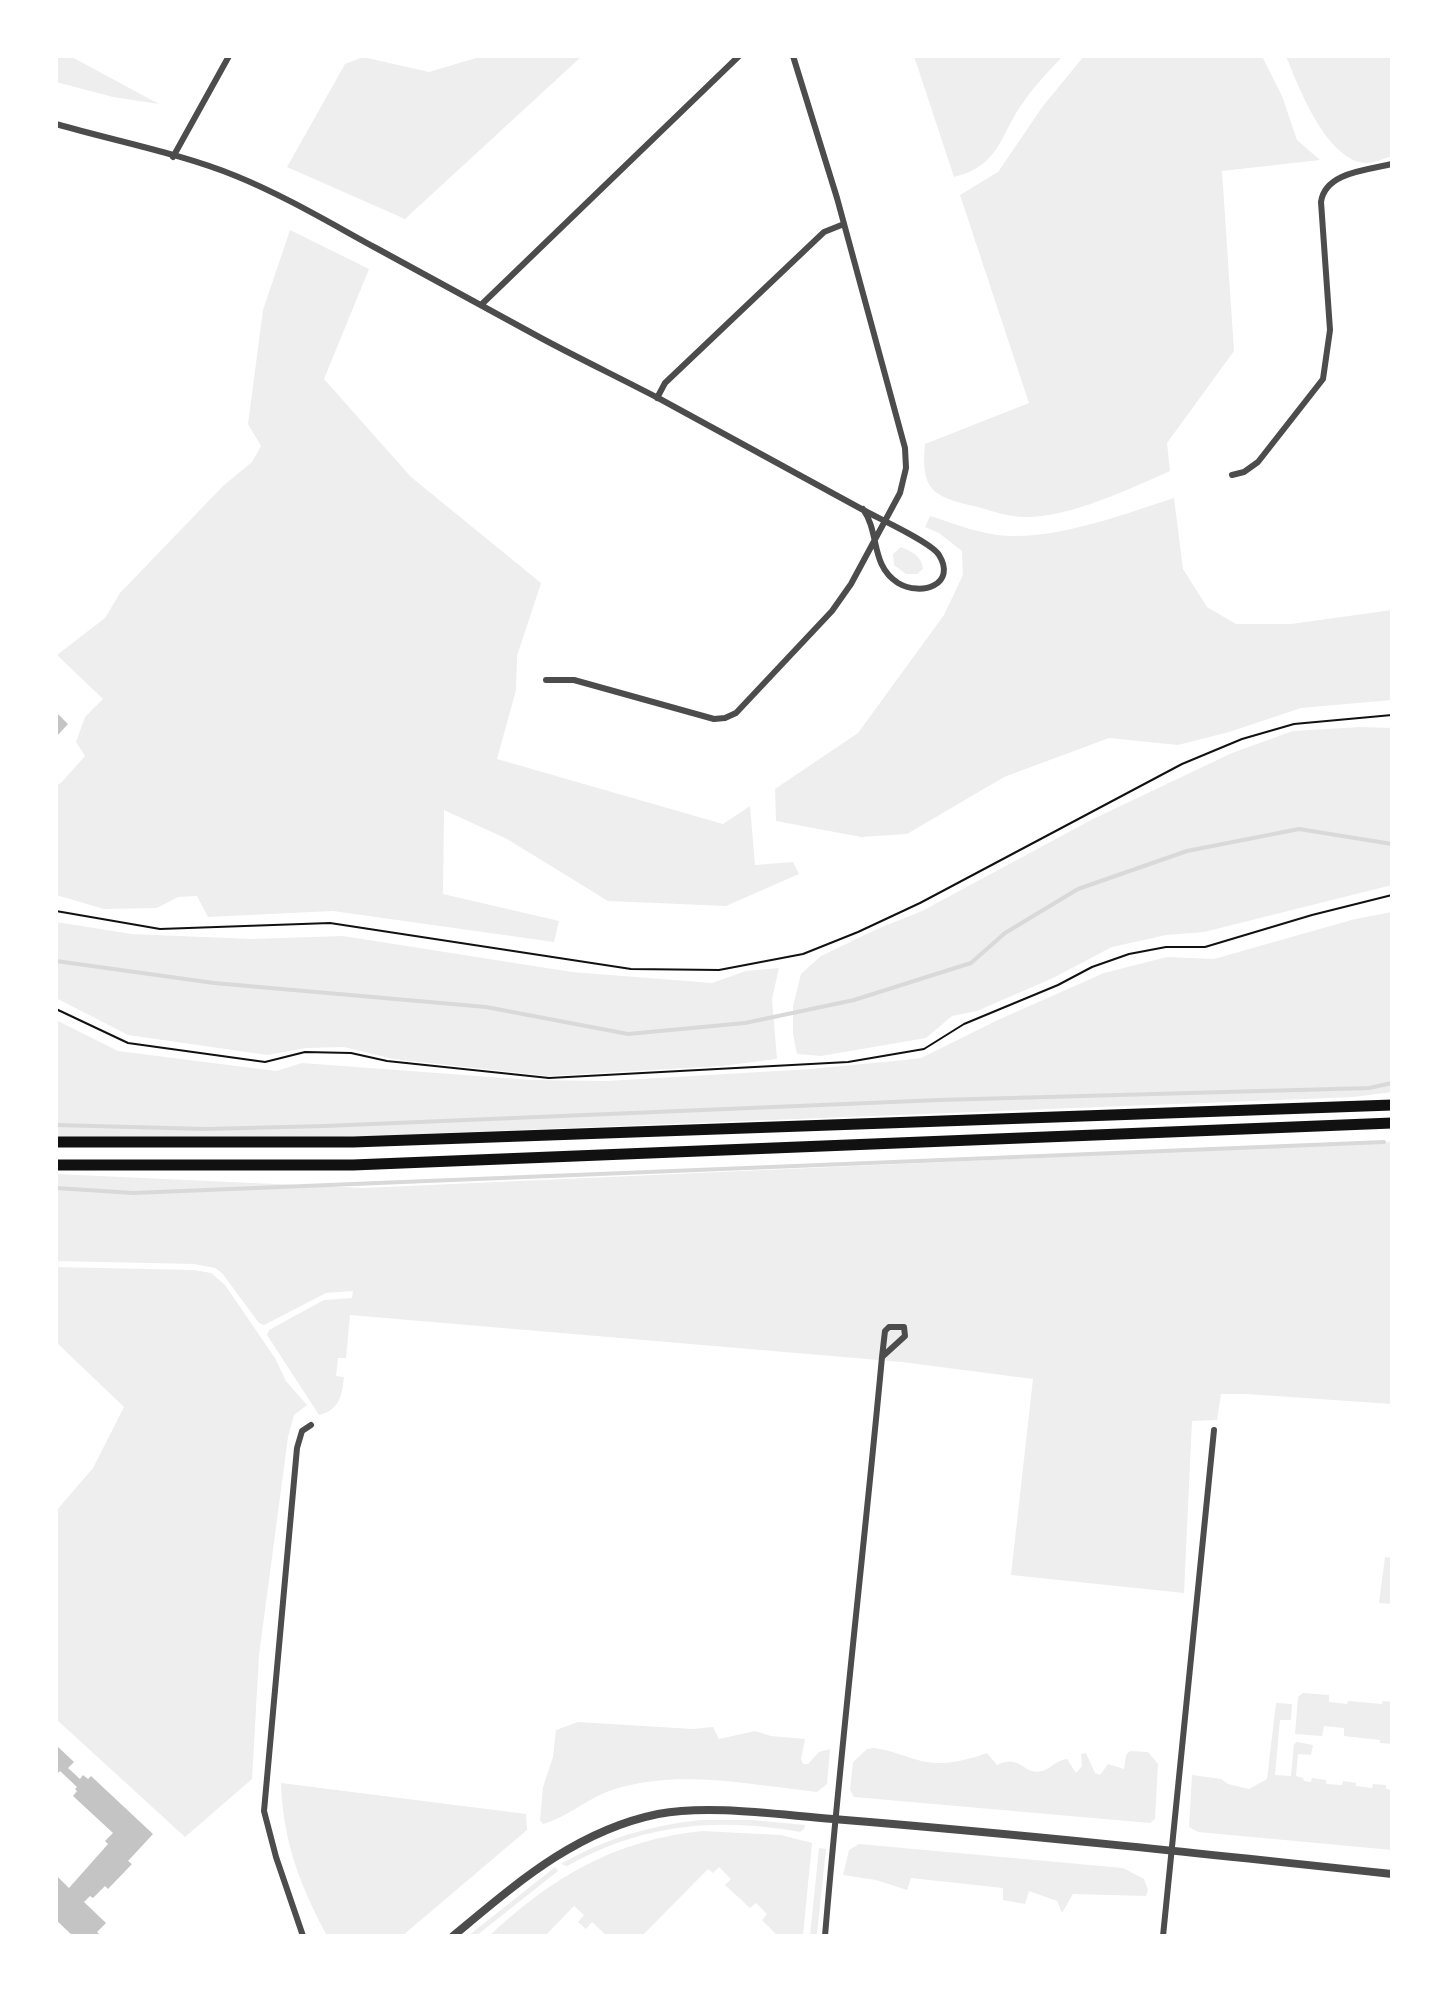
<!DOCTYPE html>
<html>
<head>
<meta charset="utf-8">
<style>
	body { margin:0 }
	#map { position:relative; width:1448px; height:1992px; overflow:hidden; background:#fff; font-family:Montserrat,sans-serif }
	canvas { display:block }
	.frame { position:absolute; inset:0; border:58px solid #fff; pointer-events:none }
</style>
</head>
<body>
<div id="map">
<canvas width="1448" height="1992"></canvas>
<div class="frame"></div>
</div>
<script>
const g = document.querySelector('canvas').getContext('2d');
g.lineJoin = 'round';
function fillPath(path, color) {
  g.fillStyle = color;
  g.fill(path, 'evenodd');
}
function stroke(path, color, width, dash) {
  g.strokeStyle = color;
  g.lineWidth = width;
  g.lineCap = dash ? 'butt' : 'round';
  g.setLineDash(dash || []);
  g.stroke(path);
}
const green = new Path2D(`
	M56,56H70L159,104L113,97L56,82Z
	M483,56H582L405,219L287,167L345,64L363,57L429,72Z
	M914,56H1063C1050,70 1036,84 1025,100C999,134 1002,165 954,177Z
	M1084,56H1262L1282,96L1297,140L1320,160L1222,171L1234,351L1167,443L1170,471C1129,489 1067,519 1022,517C1006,516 989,510 974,506C930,497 921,487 925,444L1029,403L960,195L998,172L1043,106Z
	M1286,56H1392V156C1385,158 1375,163 1367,163C1327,162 1299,88 1286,56Z
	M290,230L369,269L324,379L411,477L541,583L517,656L516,690L497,759L723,824L750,806L755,865L793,862L799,874L726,906L608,901L507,839L444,810L443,894L559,921L554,942L333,911L208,917L197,896L178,897L157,908L104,909L56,895V785L61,783L85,756L76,742L85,717L103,699L57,655L105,618L120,593L223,486L252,462L261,446L248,424L263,310Z
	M1174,498L1183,569L1207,607L1236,624H1291L1392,610V700L1301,708L1229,732L1178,745L1109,738L1004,777L907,834L861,837L776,821L775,789L858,733L944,615L963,575L962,551L939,533L925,527L930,516C955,524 982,535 1009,536C1062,538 1124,514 1174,498Z
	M901,547C912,552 922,556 923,569L917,574H906L894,565L893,554Z
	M1360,727L1392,728V885L1204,932L1166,935L1112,947L1053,978L977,1011L952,1016L926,1038L821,1056L797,1054L793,1034V1006L801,974L821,956L875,930L922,911L1093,819L1232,753L1293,731Z
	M1392,912V1092L1354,1097L315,1138L56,1137V1020L118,1051L276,1071L302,1063L532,1080L607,1081L811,1069L904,1060L921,1058L1000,1019L1104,973L1167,957L1214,959L1355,919Z
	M56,922L132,934L251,939L343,936L572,972L712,983L746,971L779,968L772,999L777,1059L721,1066L548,1076L393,1059L344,1047L306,1048L267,1055L128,1035L56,998Z
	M1392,1142V1404L1246,1394H1221L1217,1420L1192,1421L1184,1593L1011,1575L1033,1379L902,1362L350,1315L346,1358H338L336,1376L344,1377C342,1395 340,1410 319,1415L267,1335L269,1330L324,1300L352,1298L353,1291L326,1293L264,1325L259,1323L222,1273L215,1268L194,1264L56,1261V1174L363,1188Z
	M56,1267L194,1270L211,1273L225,1285L275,1358L286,1381L307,1405L294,1415L288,1437L259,1655L252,1779L185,1837L56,1719V1511L93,1468L124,1407L56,1342Z
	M1385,1557L1392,1558V1604L1379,1603Z
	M1303,1693L1329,1695V1702L1347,1704L1348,1701L1382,1704L1383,1701L1392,1702V1744L1380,1743V1740L1344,1736V1728L1324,1726L1322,1736L1295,1734L1298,1697Z
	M1276,1703L1292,1704L1291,1720H1280L1275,1775L1291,1776L1294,1744L1297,1742L1313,1745L1311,1755L1298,1754L1296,1776L1303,1778L1304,1781L1311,1782L1312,1778L1326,1780V1784L1342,1785L1343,1781L1356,1783V1786L1372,1788L1373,1784L1386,1785V1789L1392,1790V1850L1198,1832L1189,1827L1192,1775L1221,1779L1228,1784L1249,1789L1267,1779Z
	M578,1722L693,1729L713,1727L719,1739L755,1731L771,1736L805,1739L801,1759L803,1764H808L819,1752L830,1749L827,1784L817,1792C751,1785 680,1769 615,1789C589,1797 568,1817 543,1824L540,1820L543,1787L553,1757L556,1730Z
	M874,1748C890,1750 903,1756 918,1760C941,1767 965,1761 987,1753L997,1765C1021,1753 1023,1776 1042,1771C1052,1768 1056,1760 1067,1759L1076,1773L1082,1766L1081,1754L1086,1753L1095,1773L1100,1775L1108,1764L1124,1769L1126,1755L1130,1751L1148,1752L1158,1764L1155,1819L1150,1823L854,1797L850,1790L853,1762L867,1749Z
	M281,1783L526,1814L527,1830L402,1936H327C300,1885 283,1842 281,1783Z
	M700,1820H752L805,1825L804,1829L800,1832C715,1817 643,1824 567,1866L561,1864C606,1838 649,1826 700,1820Z
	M702,1831L781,1835L812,1843L803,1936H778L762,1920L767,1914L756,1903L750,1908L725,1885L731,1879L719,1867L713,1873L708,1869L642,1936H607L592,1922L586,1929L578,1922L584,1915L574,1906L545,1936H489C552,1877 615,1840 702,1831Z
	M859,1844L1123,1868L1144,1879L1148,1890L1146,1896L1073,1894L1062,1913L1057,1901L1029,1891L1025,1904L1003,1900V1888L911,1878L907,1890L876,1880L843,1875L849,1850Z
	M819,1848L826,1849L817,1934L810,1936Z
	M555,1867L558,1871L476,1936H468Z`);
const stream = new Path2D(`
	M56,961L214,983L486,1007L628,1034L745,1023L854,1000L971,963L1005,933L1078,889L1187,851L1299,829L1392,844
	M56,1125L206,1129L325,1126L939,1100L1369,1088L1392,1083
	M56,1188L133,1193L1384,1142`);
const building = new Path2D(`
	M56,712L68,724L56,737Z
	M56,1745L74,1762L68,1768L80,1779L83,1775L88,1779L91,1776L153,1834L128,1861L132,1864L108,1889L105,1886L93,1898L90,1896L84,1902L106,1923L97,1932L101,1936H73L56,1920V1875L69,1888L108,1844L105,1841L113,1833L73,1796L77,1791L75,1789L77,1787L60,1771L56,1775Z`);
const path = new Path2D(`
	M56,911L160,929L330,923L631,969L719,970L803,954L858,932L920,903L1182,764L1242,739L1294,724L1392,715
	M56,1009L128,1043L265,1062L305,1052L351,1053L387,1061L549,1078L848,1062L924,1049L964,1024L1058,985L1092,967L1129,954L1166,947H1205L1312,915L1392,895`);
const minor = new Path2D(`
	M56,124C115,141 179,153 236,176C285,196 330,223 376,248C431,278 486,308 541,338C580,359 620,378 660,399C729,436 798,474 867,512C882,520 932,543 939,555C957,584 922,597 898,583C870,565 880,533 863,509
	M173,157L229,56
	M482,304L739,56
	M657,398L665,383L824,232L844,224
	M1232,475L1244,472L1258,462L1323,379L1330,330L1321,202C1325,172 1368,170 1392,164
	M546,680H574L714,719L725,718L736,713L832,611L851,584L900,493L906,468L905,448L837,198L793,56
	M303,1936L276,1857L264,1811L297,1448L302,1431L311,1425
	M825,1936C841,1743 864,1550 882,1357L905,1336L904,1327H889L885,1331L882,1357
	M1163,1936L1214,1430`);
const tertiary = new Path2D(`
	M453,1936C516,1884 575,1831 658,1814C710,1804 780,1815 833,1819C1019,1834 1206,1854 1392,1874`);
const trunk = new Path2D(`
	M56,1142H353L1392,1105
	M56,1165H353L1392,1123`);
fillPath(green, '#eee');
stroke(stream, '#d9d9d9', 4);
fillPath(building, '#c4c4c4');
stroke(path, '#111', 2);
stroke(minor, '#4c4c4c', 6);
stroke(tertiary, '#4c4c4c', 8);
stroke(trunk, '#111', 11);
</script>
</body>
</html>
